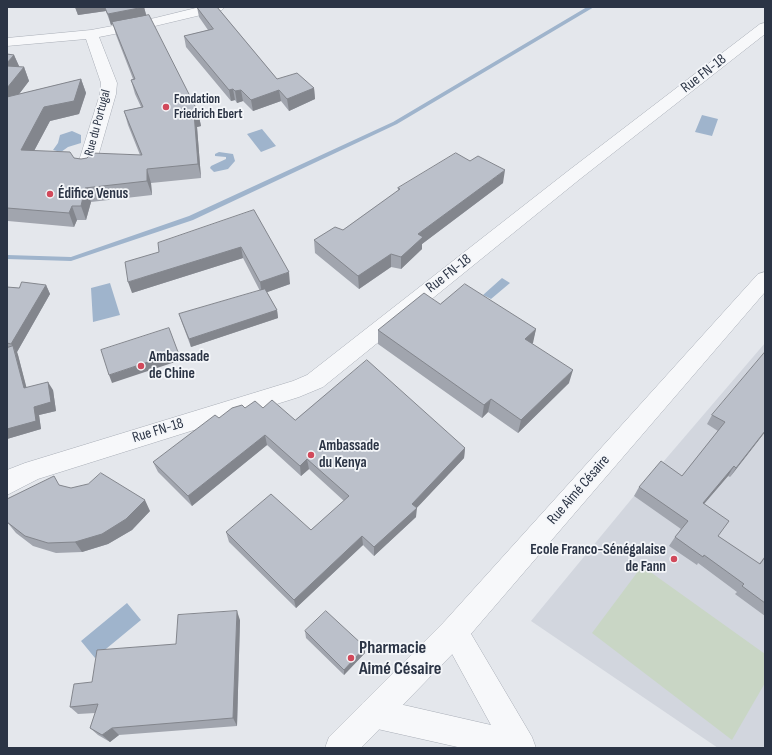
<!DOCTYPE html>
<html>
<head>
<meta charset="utf-8">
<style>
	body { margin:0 }
	#map { position:relative; width:772px; height:755px; overflow:hidden; background:#e4e7ec; font-family:"Sofia Sans Condensed",sans-serif }
	canvas { display:block }
	.frame { position:absolute; inset:0; border:8px solid #2b3445; pointer-events:none }
</style>
</head>
<body>
<div id="map">
<canvas width="772" height="755"></canvas>
<div class="frame"></div>
</div>
<script>
const g = document.querySelector('canvas').getContext('2d');
g.lineJoin = 'round';
function fillPath(path, color) {
  g.fillStyle = color;
  g.fill(path, 'evenodd');
}
function stroke(path, color, width, dash) {
  g.strokeStyle = color;
  g.lineWidth = width;
  g.lineCap = dash ? 'butt' : 'round';
  g.setLineDash(dash || []);
  g.stroke(path);
}
function drawText(font, color, halo, rows, align = 'center') {
  g.font = font + ' "Sofia Sans Condensed",sans-serif';
  g.lineWidth = 3.5;
  g.setLineDash([]);
  g.textBaseline = 'middle';
  g.strokeStyle = halo;
  g.fillStyle = color;
  for (const [text, x, y, turn = 0] of rows) {
    g.save();
    g.translate(x, y);
    g.rotate((+turn || 0) * Math.PI / 180);
    g.textAlign = isNaN(turn) ? turn : align;
    if (halo) g.strokeText(text, 0, 0);
    g.fillText(text, 0, 0);
    g.restore();
  }
}
const built = new Path2D(`
	M765,343V748H718L531,621L634,496Z`);
const green = new Path2D(`
	M642,566L765,654V683L732,740L592,633Z`);
const water = new Path2D(`
	M702,115L718,119L712,136L695,132Z
	M262,129L276,146L261,152L247,134Z
	M72,131L81,135V143L68,147L61,152L53,150L58,143L60,135Z
	M219,152L233,154L235,161L228,169L214,172L210,168L211,166L226,159V157L215,156V154Z
	M502,278L510,283L491,299L483,295Z
	M110,283L120,315L93,322L91,288Z
	M127,603L141,620L95,658L81,641Z`);
const stream = new Path2D(`
	M587,7H594L397,124L193,220L71,261L7,259V255L71,257L189,216L393,122Z`);
const minor = new Path2D(`
	M200,7H224L222,10L155,26L99,37L117,83L116,94L95,167L92,171L86,172L80,171L77,167L100,94L101,83L86,39L7,46V38L91,30L155,18Z
	M765,23V34L580,179L323,387L299,397L38,479L7,495V470L25,463L293,381L307,375L568,171L760,24Z
	M454,618L464,622L532,737L536,748H462L373,728L363,723L358,713L363,703L373,698L491,725L440,632L444,622Z`);
const tertiary = new Path2D(`
	M765,272V292L464,642L361,748H325L329,737L444,622L758,274Z`);
const wall = new Path2D(`
	M75,7H144L146,15L198,112L201,126L197,127L201,178L151,183L152,195L91,202L86,220H77L74,227L8,221L7,222V54L14,55L19,67H24L29,81L19,94L81,79L86,93L79,114L50,121L34,151L81,159L140,155L128,125L124,111L141,107L135,94L131,80L133,79L116,35L113,24L111,25L106,11L78,15Z
	M197,7H217L277,79L314,88L315,99L289,111L281,101L253,111L243,101L237,103L235,100L231,101L186,47L184,36L208,30L199,17Z
	M503,183L422,244V249L401,269L391,267L359,289L315,253L314,240L343,230L398,191V188Z
	M254,210L290,284L267,292L277,310L278,318L191,347L182,323L179,314L260,291L243,258L132,293L159,252Z
	M46,285L50,294L17,352L18,355L26,387L53,390L56,411L39,415L41,429L7,439V287L19,288Z
	M440,304L536,329L532,344L569,383L518,433L488,412L482,418L378,344V330Z
	M245,408H263L295,420L465,448L464,458L416,508V517L374,556L363,545L296,608L229,542L226,532L311,530L344,501L309,469L301,476L267,445L192,506L158,472L153,462L219,418Z
	M712,415L765,432L730,477L728,476L704,504L718,536L759,564L765,556V616L735,594L737,592L698,563L697,565L669,546L675,537L681,529L634,496L639,487L682,476L718,431L707,424Z
	M59,485L150,511L132,530L108,544L82,552L56,553L33,546L16,533L7,522Z
	M240,620L237,726L119,735L110,742L98,735L90,728L95,713L78,714L70,707L92,682L176,644Z
	M305,631L365,647V653L344,675L306,638Z`);
const shadedWall = new Path2D(`
	M75,7H105L106,11L78,15Z
	M144,7L147,18L112,22L113,24L111,25L108,14Z
	M14,55L20,68L7,70V63Z
	M24,67L29,81L7,110V88Z
	M81,79L86,93L79,114L50,121L27,164L21,150L44,107Z
	M314,88L315,99L289,111L287,99Z
	M233,89L235,100L231,101L229,90Z
	M241,90L243,101L237,103L235,91Z
	M279,90L281,101L253,111L251,100Z
	M198,112L201,126L197,127L201,178L198,164L194,113Z
	M147,169L151,183L152,195L147,181Z
	M505,170L503,183L422,244V249L401,269V257L418,234Z
	M85,188L91,202L86,220L81,206Z
	M72,206L77,220L74,227L69,213Z
	M241,247L243,258L132,293L128,282Z
	M391,254V267L359,289L358,276Z
	M289,272L290,284L262,294L260,282Z
	M46,285L50,294L17,352L18,355L29,397L24,388L14,348L11,344Z
	M277,310L278,318L191,347L189,339Z
	M536,329L533,343L522,353L525,339Z
	M178,352L181,360L112,383L109,375Z
	M573,370L569,383L518,433L521,420Z
	M48,382L53,390L56,411L39,415L41,429L7,439V429Z
	M491,399L488,412L482,418L484,405Z
	M765,431V432L730,477L736,468Z
	M265,435L267,445L192,506L188,496Z
	M465,448L464,458L414,511L417,508L416,517L374,556V547L412,504Z
	M307,459L309,469L301,476L300,466Z
	M734,466L728,476L697,512L703,503Z
	M145,500L150,511L132,530L108,544L82,552L75,542Z
	M362,536L363,545L296,608L294,600Z
	M237,611L240,620L237,726L233,718Z
	M365,647V653L344,675V670Z
	M112,728L119,735L110,742L102,735Z`);
const building = new Path2D(`
	M105,7H144L108,14Z
	M197,7H217L277,79L297,73L314,88L287,99L279,90L251,100L241,90L235,91L233,89L229,90L184,36L213,29Z
	M149,15L198,112L194,113L198,164L147,169V181L85,188L81,206H72L69,213L7,208V97L81,79L74,101L44,107L21,150L70,152L74,158L81,159L87,158L92,153L142,155L124,111L143,107L131,80L135,79L112,22Z
	M7,54L14,55L7,63Z
	M7,66L24,67L7,88Z
	M456,153L470,161L478,156L505,170L418,234L423,237L401,257L391,254L358,276L314,240L335,227L343,230L400,189L398,188Z
	M254,210L289,272L260,282L241,247L128,282L125,262L159,252L158,243Z
	M22,282L46,285L11,344L7,343V287L19,288Z
	M465,284L536,329L525,339L573,370L521,420L491,399L484,405L378,330L424,293L440,304Z
	M265,289L277,310L189,339L179,314Z
	M169,328L178,352L109,375L101,350Z
	M13,346L24,388L48,382L51,402L34,407L36,421L7,429V348Z
	M765,352V431L736,468L734,466L703,503L729,521L718,536L760,564L765,557V603L742,586L744,584L704,555L703,557L675,537L688,521L639,487L661,461L682,476L725,422L712,415Z
	M367,360L465,448L412,504L417,508L374,547L362,536L294,600L226,532L271,494L311,530L349,496L307,459L300,466L265,435L188,496L153,462L215,415L219,418L232,408L242,405L245,408L255,401L263,408L272,400L295,420Z
	M101,473L145,500L126,519L102,534L75,542L48,543L25,536L7,522V499L54,476L59,485L71,488L88,484Z
	M237,611L233,718L112,728L102,735L90,728L98,704L70,707L74,684L92,682L97,650L176,644L178,615Z
	M326,611L365,647L344,670L305,631Z`);
const markers = [
	[166,107,4,"#d1495b"],
	[50,194,4,"#d1495b"],
	[141,366,4,"#d1495b"],
	[311,455,4,"#d1495b"],
	[674,559,4,"#d1495b"],
	[351,658,4,"#d1495b"]
];
const farPoinames = [
	["Fondation",174,100],
	["Friedrich Ebert",174,115]
];
const farStreetnames = [
	["Rue du Portugal",98,123,-75]
];
const streetNames = [
	["Rue FN-18",704,74,-38],
	["Rue FN-18",449,274,-38],
	["Rue FN-18",158,431,-17],
	["Rue Aimé Césaire",579,490,-49]
];
const poiNames = [
	["Édifice Venus",58,194],
	["Ambassade",149,357],
	["de Chine",149,374],
	["Ambassade",319,446],
	["du Kenya",319,463],
	["Ecole Franco-Sénégalaise",666,550,"right"],
	["de Fann",666,567,"right"]
];
const nearPoinames = [
	["Pharmacie",359,648],
	["Aimé Césaire",359,669]
];
fillPath(built, '#d2d6de');
fillPath(green, '#c9d6c5');
fillPath(water, '#9fb4cc');
fillPath(stream, '#9fb4cc');
stroke(minor, '#a9aeb7', 1);
stroke(tertiary, '#a9aeb7', 1);
fillPath(minor, '#f7f8fa');
fillPath(tertiary, '#f7f8fa');
fillPath(wall, '#a1a5ae');
fillPath(shadedWall, '#83868d');
fillPath(building, '#bbc0ca');
stroke(building, '#83868d', 1);
for (const [x, y, r, color] of markers) {
  const dot = new Path2D();
  dot.arc(x, y, r, 0, 2 * Math.PI);
  g.fillStyle = color;
  g.fill(dot);
  stroke(dot, '#f4f6f9', 1.5);
}
drawText('bold 13px', '#2b3445', '#f4f6f9', farPoinames, 'left');
drawText('13px', '#2b3445', '#f4f6f9', farStreetnames);
drawText('15px', '#2b3445', '#f4f6f9', streetNames);
drawText('bold 15px', '#2b3445', '#f4f6f9', poiNames, 'left');
drawText('bold 18px', '#2b3445', '#f4f6f9', nearPoinames, 'left');
</script>
</body>
</html>
